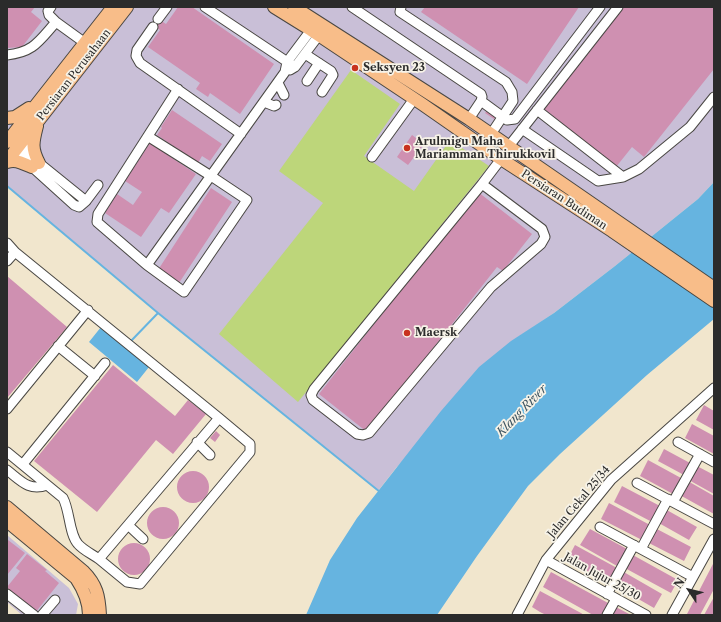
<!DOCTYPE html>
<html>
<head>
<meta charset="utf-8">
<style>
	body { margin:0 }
	#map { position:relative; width:721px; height:622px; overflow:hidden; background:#f1e6cd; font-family:"Libre Caslon Text",serif }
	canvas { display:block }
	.frame { position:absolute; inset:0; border:8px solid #2b2b2b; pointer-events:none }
	.north { position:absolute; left:669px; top:570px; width:40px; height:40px; -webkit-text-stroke:3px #f7f3e8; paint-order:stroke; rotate:305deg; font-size:11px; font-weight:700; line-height:16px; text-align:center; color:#2b2b2b }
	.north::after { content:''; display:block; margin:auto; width:14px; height:18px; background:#2b2b2b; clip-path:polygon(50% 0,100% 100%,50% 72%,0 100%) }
</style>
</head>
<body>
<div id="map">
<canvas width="721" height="622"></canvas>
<div class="frame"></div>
<div class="north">N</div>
</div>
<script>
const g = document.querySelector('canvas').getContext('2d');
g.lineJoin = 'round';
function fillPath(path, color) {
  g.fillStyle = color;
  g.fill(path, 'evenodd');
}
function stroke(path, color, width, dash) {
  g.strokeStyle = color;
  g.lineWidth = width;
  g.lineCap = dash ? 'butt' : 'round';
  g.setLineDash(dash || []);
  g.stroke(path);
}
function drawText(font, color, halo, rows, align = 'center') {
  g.font = font + ' "Libre Caslon Text",serif';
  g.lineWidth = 3.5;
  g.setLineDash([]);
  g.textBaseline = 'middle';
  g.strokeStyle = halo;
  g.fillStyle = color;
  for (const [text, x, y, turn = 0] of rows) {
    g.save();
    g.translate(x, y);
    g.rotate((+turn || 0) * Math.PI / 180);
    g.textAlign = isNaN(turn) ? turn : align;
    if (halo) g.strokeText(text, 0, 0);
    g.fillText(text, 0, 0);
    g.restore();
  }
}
const industrial = new Path2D(`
	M7,7H714V182L698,199L615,266L554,313L511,342L396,468L378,491L158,313L7,186Z
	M7,535L69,588L78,604L76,615H22L7,602Z`);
const green = new Path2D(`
	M351,70L400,104L364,156L414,191L450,140L489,166L298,402L219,334L323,203L279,171Z`);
const water = new Path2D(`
	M714,182V319L647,375L560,454L528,486L477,556L437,615H306L330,560L357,518L441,411L479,367L511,341L554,313L615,266L698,199Z
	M101,327L149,367L137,382L89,342Z`);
const stream = new Path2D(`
	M7,186L158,313L380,492
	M130,342L158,313`);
const building = new Path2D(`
	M7,7H35L31,12L42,21L22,47L7,48Z
	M178,7H192L274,64L240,114L210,93L208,97L196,89L200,83L148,47L160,30L155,27L160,20L166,24Z
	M425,7H579L527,84L421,12Z
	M622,7H714V69L644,157L632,147L616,167L543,108Z
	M488,109L497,115L494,119L485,113Z
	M172,110L222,144L210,161L202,156L198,163L157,135L162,128L161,127Z
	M412,135L424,144L408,165L397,157Z
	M150,143L196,174L169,213L161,208L141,237L105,213L117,194L133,205L142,192L125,181Z
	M211,188L232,202L179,283L158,270Z
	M478,192L532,234L503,271L497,267L367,432L319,394Z
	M7,276L67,327L7,398Z
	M113,365L175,416L188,400L206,414L173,454L156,440L97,512L34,461Z
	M704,405L714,411V430L696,420Z
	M692,424L714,436V454L685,438Z
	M216,431L220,435L215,442L210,438Z
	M664,449L690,463L684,475L658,461Z
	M648,460L681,478L673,494L640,476Z
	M695,465L714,475V494L687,479Z
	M177 487a16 16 0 1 1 32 0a16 16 0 1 1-32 0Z
	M686,480L714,496V514L678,494Z
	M622,486L660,506L652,522L614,502Z
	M609,503L650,525L642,540L601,519Z
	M147 523a16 16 0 1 1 32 0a16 16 0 1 1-32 0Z
	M665,509L697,527L689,540L657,522Z
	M655,528L691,547L684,561L647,542Z
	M590,529L627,549L617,566L580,545Z
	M8,540L25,553L7,575V542Z
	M118 559a16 16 0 1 1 32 0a16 16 0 1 1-32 0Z
	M575,545L617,568L609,583L567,560Z
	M27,554L47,570L45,571L59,583L35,613L7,590V587L20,571L16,568Z
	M631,554L678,580L671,593L623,567Z
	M714,562V589L700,615H690L687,614Z
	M622,571L662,594L654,608L614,585Z
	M551,572L608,603L601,615H593L543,587Z
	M540,591L581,613L584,615H546L540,612L532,607Z
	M714,597V615H704L710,604Z
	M614,606L631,615H609Z`);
const minor = new Path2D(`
	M51,7L48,11L49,15L56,22
	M205,7L295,67
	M352,7L481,94L482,97L481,101L469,119
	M401,7L400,12L506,82L512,92L513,101L491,134
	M158,19L167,7
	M153,27L137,50L136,56L140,63L241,134
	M305,54L331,71L333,75L322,92
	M7,55C34,52 39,41 56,22L85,43
	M290,70L295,67L319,35
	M307,81L319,63
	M278,83L284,95
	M178,89L98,214L97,222L147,265L285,72L287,62L311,30
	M481,101L507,120L515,119L600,7
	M264,102L274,106L276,105
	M537,110L623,177
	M522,129L598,181L623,177L639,169L690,127L714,97
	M509,146L618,7
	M17,149L32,167L74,205L79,207L86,201L39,163L22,143
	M372,157L414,99
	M482,184L542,229L545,237L541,244L491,287L369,433L363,435L357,434L313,400L311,395L314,389L482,184L501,159
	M86,201L98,185
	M7,243L15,252
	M7,261L15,252L219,418L250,444V452L140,584L127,582L99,559
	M147,265L184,292L247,200L211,176L149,137
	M58,346L95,376
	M7,409L88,310
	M197,442L210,455
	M678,442L714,462
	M7,452L63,498C70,511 69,534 78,544C83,550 92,554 99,559L219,418
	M23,464L105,363
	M7,470C20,480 29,492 47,485
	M637,483L714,524
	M673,502L700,454
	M128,525L143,539
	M600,527L693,577
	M641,549L668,499
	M546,560L646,615
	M7,594L34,615
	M607,594L634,545
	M42,615L55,600
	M517,615L546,560L611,480L714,388
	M607,615L616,599
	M672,615L714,539`);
const major = new Path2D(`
	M274,7L311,30L422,104L501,159L612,231L714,301
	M294,7L469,119L714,288
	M7,118L15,117L29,108
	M37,126C33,142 31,148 39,163
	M7,142L113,7
	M7,161L127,7
	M7,162C17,159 23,164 32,167
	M7,507L83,571C97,585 99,596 100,615
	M7,521L76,578C84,590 89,601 89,615`);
const markers = [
	[355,68,4,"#c8321e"],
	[407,148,4,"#c8321e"],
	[407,333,4,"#c8321e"]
];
const poiNames = [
	["Seksyen 23",363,68],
	["Arulmigu Maha",415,142],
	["Mariamman Thirukkovil",415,155],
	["Maersk",415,333]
];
const streetNames = [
	["Persiaran Perusahaan",74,75,-52],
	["Persiaran Budiman",564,200,33],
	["Jalan Cekal 25/34",579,502,-50],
	["Jalan Jujur 25/30",602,577,29]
];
const waterNames = [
	["Klang River",522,411,-46]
];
fillPath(industrial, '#c9bfd7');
fillPath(green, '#bdd67a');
fillPath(water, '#66b4e0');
stroke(stream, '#66b4e0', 2);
fillPath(building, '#cf90b1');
stroke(minor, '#494743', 11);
stroke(major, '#494743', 14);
stroke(minor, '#fff', 9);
stroke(major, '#f8bd89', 12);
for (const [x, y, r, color] of markers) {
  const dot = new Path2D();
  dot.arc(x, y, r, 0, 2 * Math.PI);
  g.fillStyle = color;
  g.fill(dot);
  stroke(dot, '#f7f3e8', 1.5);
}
drawText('bold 11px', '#2b2b2b', '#f7f3e8', poiNames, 'left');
drawText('11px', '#2b2b2b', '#f7f3e8', streetNames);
drawText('italic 12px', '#3d5461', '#f7f3e8', waterNames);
</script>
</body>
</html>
